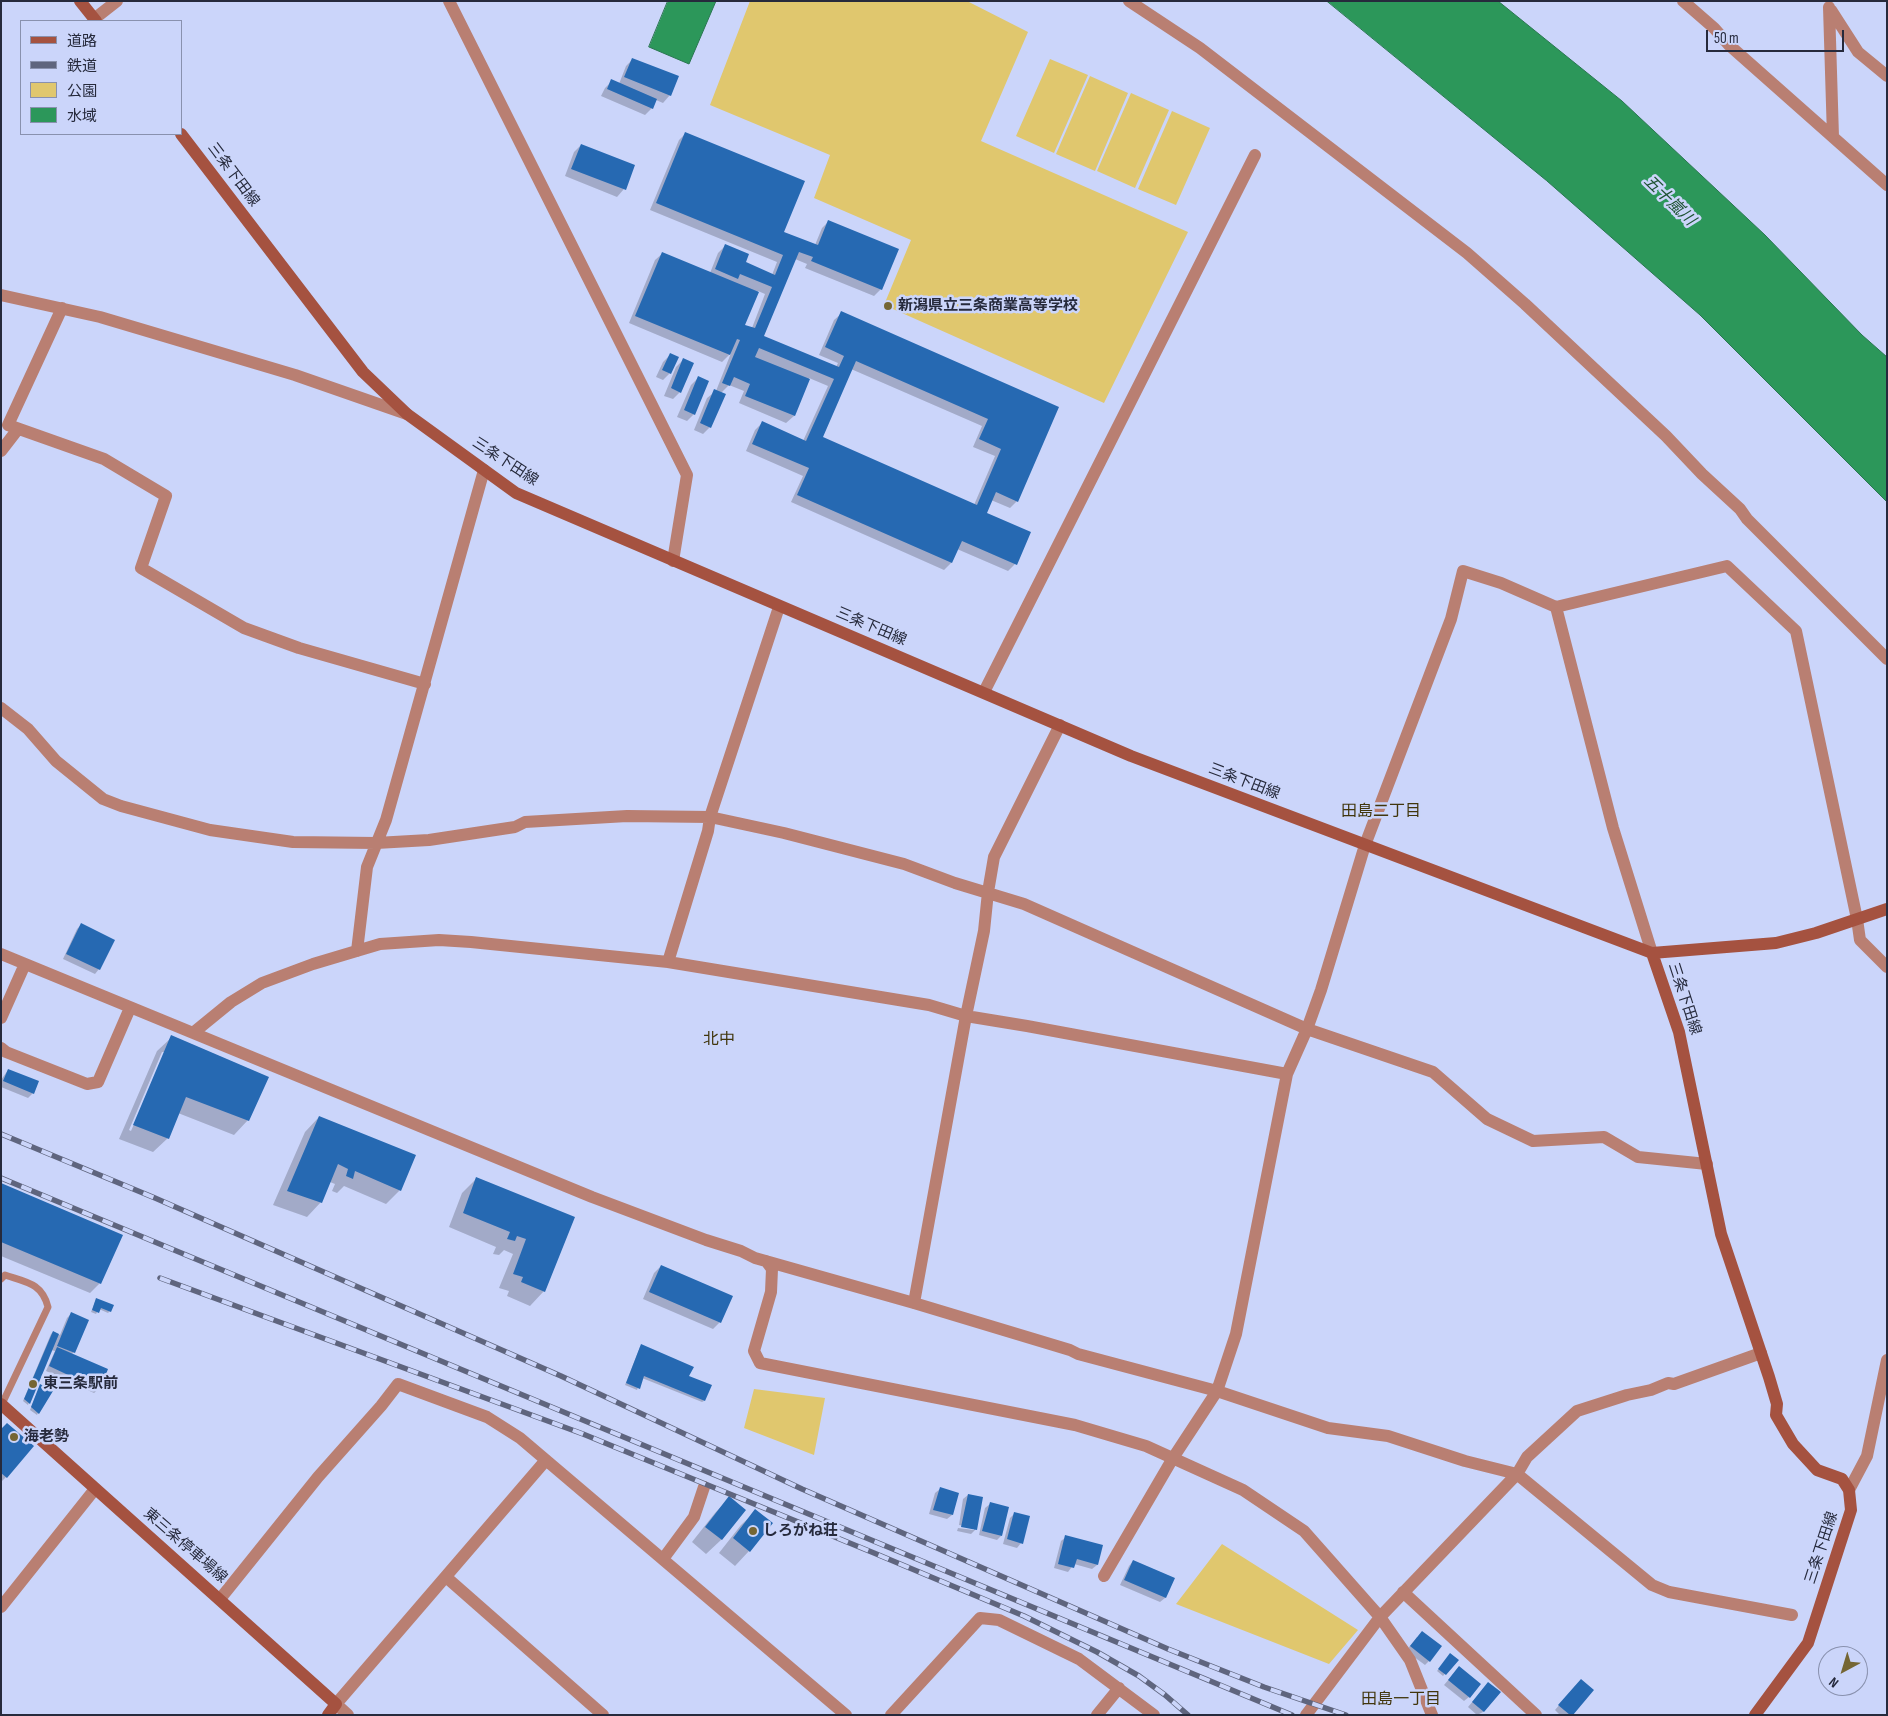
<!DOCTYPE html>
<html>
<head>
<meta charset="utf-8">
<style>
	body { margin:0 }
	#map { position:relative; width:1888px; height:1716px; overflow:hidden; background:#cbd5fa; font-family:"Sofia Sans Condensed","Noto Sans JP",sans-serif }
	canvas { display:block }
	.frame { position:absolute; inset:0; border:2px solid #262a3c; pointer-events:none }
	.legend { position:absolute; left:20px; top:20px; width:162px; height:115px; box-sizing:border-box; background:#cbd5fa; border:1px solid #8991ae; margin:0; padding:6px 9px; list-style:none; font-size:15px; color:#262a3c }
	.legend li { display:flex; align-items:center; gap:10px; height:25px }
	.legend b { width:25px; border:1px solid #8991ae }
	.north { position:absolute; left:1818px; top:1646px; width:50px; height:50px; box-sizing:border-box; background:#cbd5fa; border:1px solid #8991ae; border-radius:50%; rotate:219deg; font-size:14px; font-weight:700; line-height:20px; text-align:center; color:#262a3c }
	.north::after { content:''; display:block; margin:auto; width:18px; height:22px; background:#756634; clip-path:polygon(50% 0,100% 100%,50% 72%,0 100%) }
	.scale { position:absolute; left:1706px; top:30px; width:138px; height:22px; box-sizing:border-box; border:2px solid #262a3c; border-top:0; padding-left:6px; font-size:15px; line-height:18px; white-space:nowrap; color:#262a3c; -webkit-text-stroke:4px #cbd5fa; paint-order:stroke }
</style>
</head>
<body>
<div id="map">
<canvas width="1888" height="1716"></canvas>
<div class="frame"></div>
<ul class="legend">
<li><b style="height:6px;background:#a55240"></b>道路</li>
<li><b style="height:6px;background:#5f657e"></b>鉄道</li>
<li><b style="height:14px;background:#e0c76e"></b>公園</li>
<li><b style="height:14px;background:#2c975a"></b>水域</li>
</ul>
<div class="north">N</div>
<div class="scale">50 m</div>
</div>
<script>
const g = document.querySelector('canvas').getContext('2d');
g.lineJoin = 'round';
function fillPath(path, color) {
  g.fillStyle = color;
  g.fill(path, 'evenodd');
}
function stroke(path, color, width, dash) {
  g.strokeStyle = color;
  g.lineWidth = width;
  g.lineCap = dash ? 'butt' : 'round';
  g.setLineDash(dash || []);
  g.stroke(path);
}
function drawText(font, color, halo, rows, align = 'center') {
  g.font = font + ' "Sofia Sans Condensed","Noto Sans JP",sans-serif';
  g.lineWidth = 5;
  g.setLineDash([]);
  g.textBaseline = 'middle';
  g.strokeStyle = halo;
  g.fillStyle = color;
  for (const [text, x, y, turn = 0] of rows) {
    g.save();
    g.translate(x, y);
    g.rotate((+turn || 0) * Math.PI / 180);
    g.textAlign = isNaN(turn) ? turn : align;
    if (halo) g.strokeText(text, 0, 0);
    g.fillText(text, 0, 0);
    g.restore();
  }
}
const green = new Path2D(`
	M750,1H967L1028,32L981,141L1188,232L1104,403L884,305L911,240L814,198L830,155L710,105Z
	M1050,59L1088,75L1054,153L1016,136Z
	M1090,76L1128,93L1095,171L1056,154Z
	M1131,93L1169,110L1135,188L1097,171Z
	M1172,111L1210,128L1176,205L1138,189Z
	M754,1389L825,1398L814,1455L744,1428Z
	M1222,1544L1358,1630L1329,1664L1176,1604Z`);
const water = new Path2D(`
	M668,1H716L689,64L649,47Z
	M1327,1H1498L1622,101L1765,235L1862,335L1887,357V502L1700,315L1547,181Z`);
const shadow = new Path2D(`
	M633,59L670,95L663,103L656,100L652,108L645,115L601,96L605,88L612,81L619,84L626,66Z
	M686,133L783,232L815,245L822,228L829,221L881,289L874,296L805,268L807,264L795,259L763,337L836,367L838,363L819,355L834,320L842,313L1058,408L1017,501L1010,508L991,500L985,513L1015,564L1008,571L957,549L951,563L944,570L791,502L803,476L746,451L755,430L762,423L803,441L828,386L809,378L794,416L786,423L739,403L744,391L729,385L721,393L710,427L703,434L694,430L707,398L716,391L731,353L722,362L629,323L655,260L663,253L710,273L718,253L725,246L744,263L772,275L777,262L650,210L679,140ZM758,291L765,294L752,328L744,325ZM851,369L982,426L973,447L995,456L974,505L822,438Z
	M581,145L633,166L624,189L617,197L565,176L574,152Z
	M670,355V373L663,380L656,377L663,362Z
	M683,360L680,392L673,399L664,396L676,367Z
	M698,378L694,414L687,421L677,417L691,385Z
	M81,925L99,969L95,974L63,959L77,929Z
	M172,1037L248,1120L234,1135L178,1113L168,1138L153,1152L119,1139L157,1051ZM162,1052H165L131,1131L129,1130Z
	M8,1070L33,1093L28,1098L1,1087V1080Z
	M319,1117L400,1190L386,1204L344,1186L337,1193L332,1191L335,1184L330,1182L321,1202L307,1217L273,1205L305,1132Z
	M477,1178L574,1218L544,1291L530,1306L507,1296L509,1291L499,1288L513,1254L504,1250L499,1255L493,1254L496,1247L449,1227L462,1193Z
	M1,1184L100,1283L90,1293L1,1256Z
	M661,1266L720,1322L713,1329L643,1299L654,1273Z
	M95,1302L110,1311L108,1313L99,1309L96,1314L91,1312Z
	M71,1314L74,1352L71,1355L99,1389L94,1393L46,1371L55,1351L51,1350L28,1405L23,1401L51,1334L53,1332L60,1335L67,1318Z
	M640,1347L687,1377L704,1401L702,1402L642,1378L637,1390L625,1385Z
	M39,1388L38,1413L37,1415L30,1410Z
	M1,1430L6,1477L1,1482Z
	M940,1489L952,1515L947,1519L929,1514L935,1493Z
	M968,1495L976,1529L971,1534L957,1531L958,1528L974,1530V1528L959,1525L963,1499Z
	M729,1498L744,1510L721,1540L706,1554L692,1542L715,1513Z
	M990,1504L1001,1536L997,1540L979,1535L985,1508Z
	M756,1511L749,1551L735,1566L719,1553L741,1525Z
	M1015,1513L1021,1543L1017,1548L1003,1544L1010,1518Z
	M1066,1537L1102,1546L1097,1565L1092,1569L1074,1564L1068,1572L1054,1568L1061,1541Z
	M1133,1561L1173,1579L1165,1598L1160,1602L1120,1585L1129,1566Z
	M1417,1637L1429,1661L1425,1665L1406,1651Z
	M1450,1655L1457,1660L1443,1676L1437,1671Z
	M1455,1672L1469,1697L1464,1701L1444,1685Z
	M1576,1685L1571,1715H1560L1555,1710Z
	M1484,1688L1499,1692L1483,1712L1477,1715L1468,1707Z`);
const building = new Path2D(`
	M632,58L679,76L671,96L624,77Z
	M611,79L657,99L653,109L607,89Z
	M685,132L805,181L784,232L818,245L828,220L899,249L882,290L811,261L813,257L799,252L764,336L839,367L844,356L825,347L841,311L1059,407L1018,502L996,492L987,513L1031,532L1017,565L962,541L952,563L797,495L809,468L752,444L762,421L806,441L834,379L759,348L755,357L810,379L795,416L745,396L750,384L734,377L730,386L722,383L740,340L737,339L730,355L635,316L662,252L759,292L745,325L755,328L772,287L740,274L738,279L715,269L725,244L749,254L746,262L775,275L783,255L656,203ZM856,361L988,419L979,439L1001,449L977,505L823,437Z
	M581,144L635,165L626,190L571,169Z
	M670,353L679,357L671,374L662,370Z
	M683,358L694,363L681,393L671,388Z
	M698,376L709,381L695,415L684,410Z
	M714,389L726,394L711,428L700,423Z
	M81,923L115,940L100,970L66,954Z
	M171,1035L269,1077L249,1121L186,1097L169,1139L133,1125Z
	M8,1069L39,1081L34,1094L3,1081Z
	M319,1116L416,1155L401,1191L355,1171L353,1179L346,1176L348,1169L338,1164L322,1203L287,1191Z
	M476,1177L575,1217L545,1292L521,1282L523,1277L513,1274L526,1239L517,1236L515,1241L507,1239L510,1232L463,1213Z
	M1,1183L123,1235L101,1284L1,1242Z
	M661,1265L733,1296L721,1323L649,1292Z
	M96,1298L114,1305L111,1312L101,1308L99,1313L92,1310Z
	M71,1312L89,1320L75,1353L57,1346Z
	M53,1331L59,1334L30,1404L24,1399Z
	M641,1344L694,1367L689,1376L712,1385L705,1401L644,1376L640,1389L626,1383Z
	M57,1347L108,1369L100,1390L49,1366Z
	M40,1384L53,1391L39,1414L31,1407Z
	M7,1423L34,1446L7,1478L1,1473V1429Z
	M940,1487L959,1493L953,1515L933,1510Z
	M968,1494L983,1497L977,1530L961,1527Z
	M729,1496L746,1510L722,1540L705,1527Z
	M990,1502L1009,1507L1002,1536L982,1531Z
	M755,1509L773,1523L750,1552L733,1538Z
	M1014,1512L1030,1516L1023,1544L1007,1539Z
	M1065,1535L1103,1545L1098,1565L1077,1559L1074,1568L1058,1564Z
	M1133,1560L1175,1578L1166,1598L1124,1580Z
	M1422,1631L1442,1646L1430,1662L1410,1646Z
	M1450,1653L1459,1660L1446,1675L1438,1669Z
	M1459,1666L1481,1684L1470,1698L1448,1680Z
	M1581,1679L1594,1690L1573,1715H1570L1558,1705Z
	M1488,1682L1501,1692L1484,1712L1472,1702Z`);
const lane = new Path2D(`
	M1,1279L5,1275C26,1282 42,1283 48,1307L2,1404`);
const street = new Path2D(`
	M449,1L687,475L673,561
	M1129,1L1200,48L1467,253L1525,304L1666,436L1702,474L1740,509L1747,519L1887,659
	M1683,1L1714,28L1729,45L1887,185
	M1829,7L1833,137
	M1831,10L1858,52L1887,76
	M94,19L117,1
	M1,295L100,317L295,375L407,414
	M62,308L8,425L104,459L166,496L141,568L244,628L299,648L425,684
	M1,451L18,429
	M1556,607L1727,566L1796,631L1857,919L1860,940L1887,967
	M984,692L1255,155
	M1,708L28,729L56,761L103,799L121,806L210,830L293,842L376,843L429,840L515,827L525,822L627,816L710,817L784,833L904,864L955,883L1024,904L1307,1029L1433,1072L1487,1119L1533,1141L1604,1137L1638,1157L1707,1164
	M357,951L367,867L386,820L484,470
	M1,954L592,1197L706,1240L741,1251L755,1258L914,1303L1070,1350L1078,1354L1217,1391L1328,1428L1388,1436L1465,1461L1517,1474L1652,1585L1669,1592L1792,1615
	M668,962L708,831L710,817L779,607
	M1,1018L25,964
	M193,1033L231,1002L262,983L313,964L380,944L439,940L471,942L668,962L929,1005L966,1016L1027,1026L1287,1074
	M1,1048L6,1052L87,1084L98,1082L130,1008
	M766,1261L772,1269L771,1292L754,1351L760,1363L1075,1425L1146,1446L1243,1490L1304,1531L1380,1617L1410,1660L1432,1715
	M914,1303L966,1016L984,931L988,892L994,857L1060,725
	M1849,1490L1867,1456L1887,1360
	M663,1559L694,1517L704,1487
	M1104,1576L1173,1458L1217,1391L1236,1334L1287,1074L1307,1029L1321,990L1365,845L1451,619L1463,571L1501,583L1556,607L1613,828L1652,953
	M446,1577L603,1715
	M1403,1592L1536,1715
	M220,1599L318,1477L381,1406L398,1384L487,1417L520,1438L846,1715
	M1,1607L95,1489
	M348,1715L336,1704L546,1460
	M891,1715L980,1618L999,1620L1079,1659L1154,1715
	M1097,1715L1119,1688
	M1306,1715L1380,1617L1517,1474L1527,1457L1577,1411L1627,1395L1651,1390L1668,1383L1674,1384L1761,1353`);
const secondary = new Path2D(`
	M80,1L96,21
	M181,134L363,372L407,414L516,493L1131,756L1652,953L1679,1032L1721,1234L1769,1377L1777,1404L1776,1415L1793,1444L1817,1470L1842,1479L1849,1490L1851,1510L1808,1643L1755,1715
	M1652,953L1776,943L1816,933L1887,909
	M1,1404L336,1704L328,1715`);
const rail = new Path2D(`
	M1,1134L155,1198L561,1376L802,1489L1168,1649L1264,1687L1346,1715
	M1,1178L1292,1715
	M160,1278L583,1434L874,1553L1024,1616L1097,1652L1139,1676L1165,1695L1188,1715`);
const markers = [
	[888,306,5,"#756634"],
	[33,1384,5,"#756634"],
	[14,1437,5,"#756634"],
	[753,1531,5,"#756634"]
];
const streetNames = [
	["三条下田線",233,175,53],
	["三条下田線",505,462,33],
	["三条下田線",871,627,23],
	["三条下田線",1244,782,21],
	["三条下田線",1684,999,72],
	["東三条停車場線",185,1546,41],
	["三条下田線",1822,1548,-72]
];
const poiNames = [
	["新潟県立三条商業高等学校",898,306],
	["東三条駅前",43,1384],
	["海老勢",24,1437],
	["しろがね荘",763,1531]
];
const waterNames = [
	["五十嵐川",1669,201,44]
];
const neighbourhoodNames = [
	["田島二丁目",1381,812],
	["北中",719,1040],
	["田島一丁目",1401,1700]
];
fillPath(green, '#e0c76e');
fillPath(water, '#2c975a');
stroke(water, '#2a7651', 1);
fillPath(shadow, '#0003');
fillPath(building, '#2669b2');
stroke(lane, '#b97f72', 7);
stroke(street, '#b97f72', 12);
stroke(secondary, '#a55240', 12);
stroke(rail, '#5f657e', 5.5);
stroke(rail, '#cbd5fa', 4, [11]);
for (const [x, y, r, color] of markers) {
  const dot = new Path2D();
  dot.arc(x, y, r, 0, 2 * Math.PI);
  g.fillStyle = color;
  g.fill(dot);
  stroke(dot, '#cbd5fa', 2);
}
drawText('15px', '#262a3c', '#cbd5fa', streetNames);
drawText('bold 15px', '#262a3c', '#cbd5fa', poiNames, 'left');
drawText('italic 16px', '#1e5332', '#cbd5fa', waterNames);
drawText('16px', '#41360c', '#cbd5fa', neighbourhoodNames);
</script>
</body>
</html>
